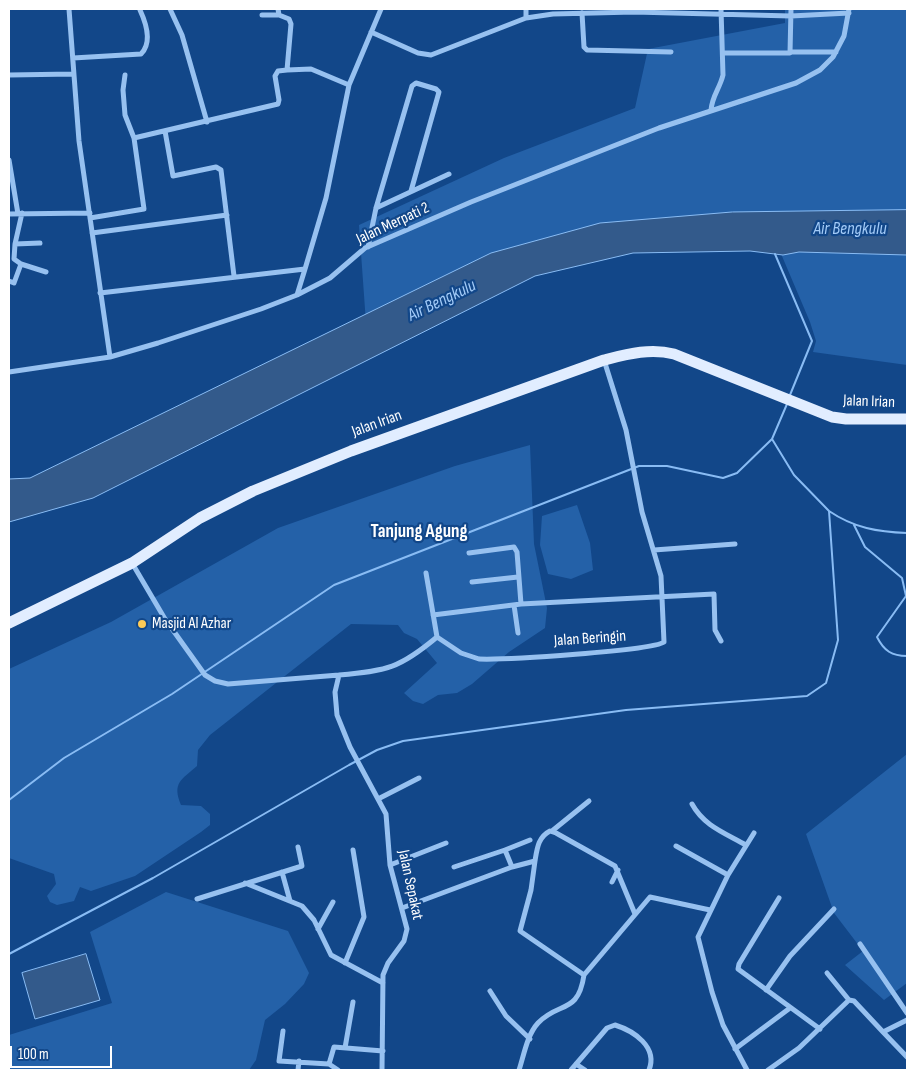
<!DOCTYPE html>
<html>
<head>
<meta charset="utf-8">
<style>
	body { margin:0 }
	#map { position:relative; width:916px; height:1079px; overflow:hidden; background:#124789; font-family:"Sofia Sans Condensed",sans-serif }
	canvas { display:block }
	.frame { position:absolute; inset:0; border:10px solid #fff; pointer-events:none }
	.scale { position:absolute; left:10px; top:1046px; width:102px; height:22px; box-sizing:border-box; border:2px solid #fff; border-top:0; padding-left:6px; font-size:15px; line-height:18px; white-space:nowrap; color:#fff; -webkit-text-stroke:4px #124789; paint-order:stroke }
</style>
</head>
<body>
<div id="map">
<canvas width="916" height="1079"></canvas>
<div class="frame"></div>
<div class="scale">100 m</div>
</div>
<script>
const g = document.querySelector('canvas').getContext('2d');
g.lineJoin = 'round';
function fillPath(path, color) {
  g.fillStyle = color;
  g.fill(path, 'evenodd');
}
function stroke(path, color, width, dash) {
  g.strokeStyle = color;
  g.lineWidth = width;
  g.lineCap = dash ? 'butt' : 'round';
  g.setLineDash(dash || []);
  g.stroke(path);
}
function drawText(font, color, halo, rows, align = 'center') {
  g.font = font + ' "Sofia Sans Condensed",sans-serif';
  g.lineWidth = 4.5;
  g.setLineDash([]);
  g.textBaseline = 'middle';
  g.strokeStyle = halo;
  g.fillStyle = color;
  for (const [text, x, y, turn = 0] of rows) {
    g.save();
    g.translate(x, y);
    g.rotate((+turn || 0) * Math.PI / 180);
    g.textAlign = isNaN(turn) ? turn : align;
    if (halo) g.strokeText(text, 0, 0);
    g.fillText(text, 0, 0);
    g.restore();
  }
}
const green = new Path2D(`
	M785,9H907V365L813,352L816,341L810,322L776,242L742,218L366,323L359,225L504,158L635,108L648,49L785,23Z
	M530,445L534,544L547,608L545,628L509,652L472,684L457,693L438,695L423,704L413,701L404,693L437,663L417,639L404,633L398,625L351,624L210,735L198,750L197,766C181,780 172,783 181,805L201,806L210,814V825L201,832L135,876L91,891L80,887L74,901L57,905L50,902L47,896L56,884L54,874L9,858V669L111,622L278,528L455,466Z
	M577,505L590,543L593,570L571,579L548,574L540,545L542,516Z
	M907,754V983L884,1000L845,965L863,951L834,913L806,834Z
	M166,892L288,931L309,973L304,984L285,1004L265,1020L256,1060L249,1070H9V1035L112,1003L90,932Z`);
const water = new Path2D(`
	M907,210V255L799,252L783,255L750,251L633,253L535,276L93,498L9,522V479L30,478L491,253L600,223L732,212Z
	M86,954L100,1000L35,1019L22,973Z`);
const stream = new Path2D(`
	M775,254L812,341L790,395
	M829,511C854,528 878,532 907,533
	M854,525L865,547L902,578L906,596L877,637C884,651 892,656 907,656
	M9,800L64,758L172,694L334,585L639,466H667L723,478L737,473L772,439L787,404
	M9,954L153,878L349,765L377,750L403,741L626,710L807,696L826,683L838,640L829,511L794,475L772,439`);
const street = new Path2D(`
	M69,9L79,141L110,357
	M170,9L182,35L207,122
	M526,9V18
	M582,13L584,47L587,50L671,52
	M262,15H279
	M371,32L418,53L431,55L526,18L553,14L634,12L791,16L849,13
	M791,52H836
	M723,53H790L791,9
	M73,58L141,54C153,42 146,23 140,10
	M287,70L311,69L349,85
	M9,75L73,74
	M711,110C712,96 720,88 723,75L721,9
	M165,131L173,176L216,167L221,170L234,276
	M134,138L278,104L279,100L275,76L278,71L287,70L291,24L289,19L279,15L278,9
	M9,160L18,214
	M376,208L449,174
	M22,213L15,244L40,243
	M9,214L90,213
	M90,218L144,209L134,138L125,115L123,90L125,75
	M92,233L227,215
	M368,247L376,208L412,86L416,83L436,89L439,92L411,191
	M21,264L46,272
	M9,281L14,283L21,264L14,259L15,244
	M100,293L305,269L326,198L349,85L381,9
	M297,295L305,269
	M9,372L110,357L158,343L261,309L297,295L330,278L365,248L471,202L659,128L796,83L820,70L833,57L844,36L849,9
	M654,550L735,544
	M469,553L514,547L517,552L521,604
	M132,563L165,619L205,675L215,681L228,684L339,675
	M426,573L437,637
	M472,582L518,577
	M514,605L518,633
	M433,615L521,604L714,594L715,630L721,641
	M378,799L419,778
	M692,804C704,826 725,833 746,845
	M552,831L589,801
	M676,846L728,875
	M505,850L530,840
	M535,861C537,849 538,837 550,831L556,833L615,866L635,914
	M390,865L446,843
	M454,867L505,850L512,867
	M282,872L290,901
	M612,882L618,870
	M245,883L302,906L314,920L331,955L383,983
	M779,898L739,964L738,969L820,1029
	M197,899L302,866L298,847
	M402,908L512,867L535,861L531,890L520,931L584,975L650,897L710,910
	M318,929L333,902
	M860,944L907,1013
	M345,963L364,917L353,850
	M827,973L849,1000
	M766,990L790,956L834,909
	M490,991L506,1016L530,1039
	M283,1031L279,1061L329,1064L338,1070
	M883,1032L907,1057
	M345,1048L353,1002
	M735,1049L790,1008
	M329,1064L334,1047L383,1051
	M576,1064L585,1070
	M298,1070L299,1061
	M382,1070L383,975L388,963L404,941L407,929L390,865L386,814L350,747L337,715L335,692L339,675C387,671 400,668 437,637L461,653L479,659C503,660 651,651 664,642L661,576L642,512L626,430L604,360
	M519,1070C524,1055 527,1035 538,1023C559,1001 578,1015 584,975
	M571,1070L607,1028L615,1025C634,1031 658,1047 649,1070
	M747,1070L723,1025L712,992L698,937L728,875L754,833
	M768,1070L799,1048L849,1000L854,1001L883,1032L907,1020`);
const primary = new Path2D(`
	M9,623L132,563L200,518L253,491L351,451L604,360C628,354 650,348 674,354L832,417L846,419H907`);
const markers = [
	[142,624,5,"#ffcc57"]
];
const streetNames = [
	["Jalan Merpati 2",393,224,-25],
	["Jalan Irian",869,402,2],
	["Jalan Irian",377,424,-20],
	["Jalan Beringin",590,639,-4],
	["Jalan Sepakat",410,885,78]
];
const poiNames = [
	["Masjid Al Azhar",152,624]
];
const waterNames = [
	["Air Bengkulu",850,229],
	["Air Bengkulu",442,301,-26]
];
const quarterNames = [
	["Tanjung Agung",419,532]
];
fillPath(green, '#2461a8');
fillPath(water, '#335a8b');
stroke(water, '#89bcf4', 1);
stroke(stream, '#89bcf4', 2);
stroke(street, '#97c1f0', 5);
stroke(primary, '#e1edff', 11);
for (const [x, y, r, color] of markers) {
  const dot = new Path2D();
  dot.arc(x, y, r, 0, 2 * Math.PI);
  g.fillStyle = color;
  g.fill(dot);
  stroke(dot, '#124789', 2);
}
drawText('16px', '#fff', '#124789', streetNames);
drawText('16px', '#fff', '#124789', poiNames, 'left');
drawText('italic 18px', '#a3cbf8', '#124789', waterNames);
drawText('bold 19px', '#fff', '#124789', quarterNames);
</script>
</body>
</html>
